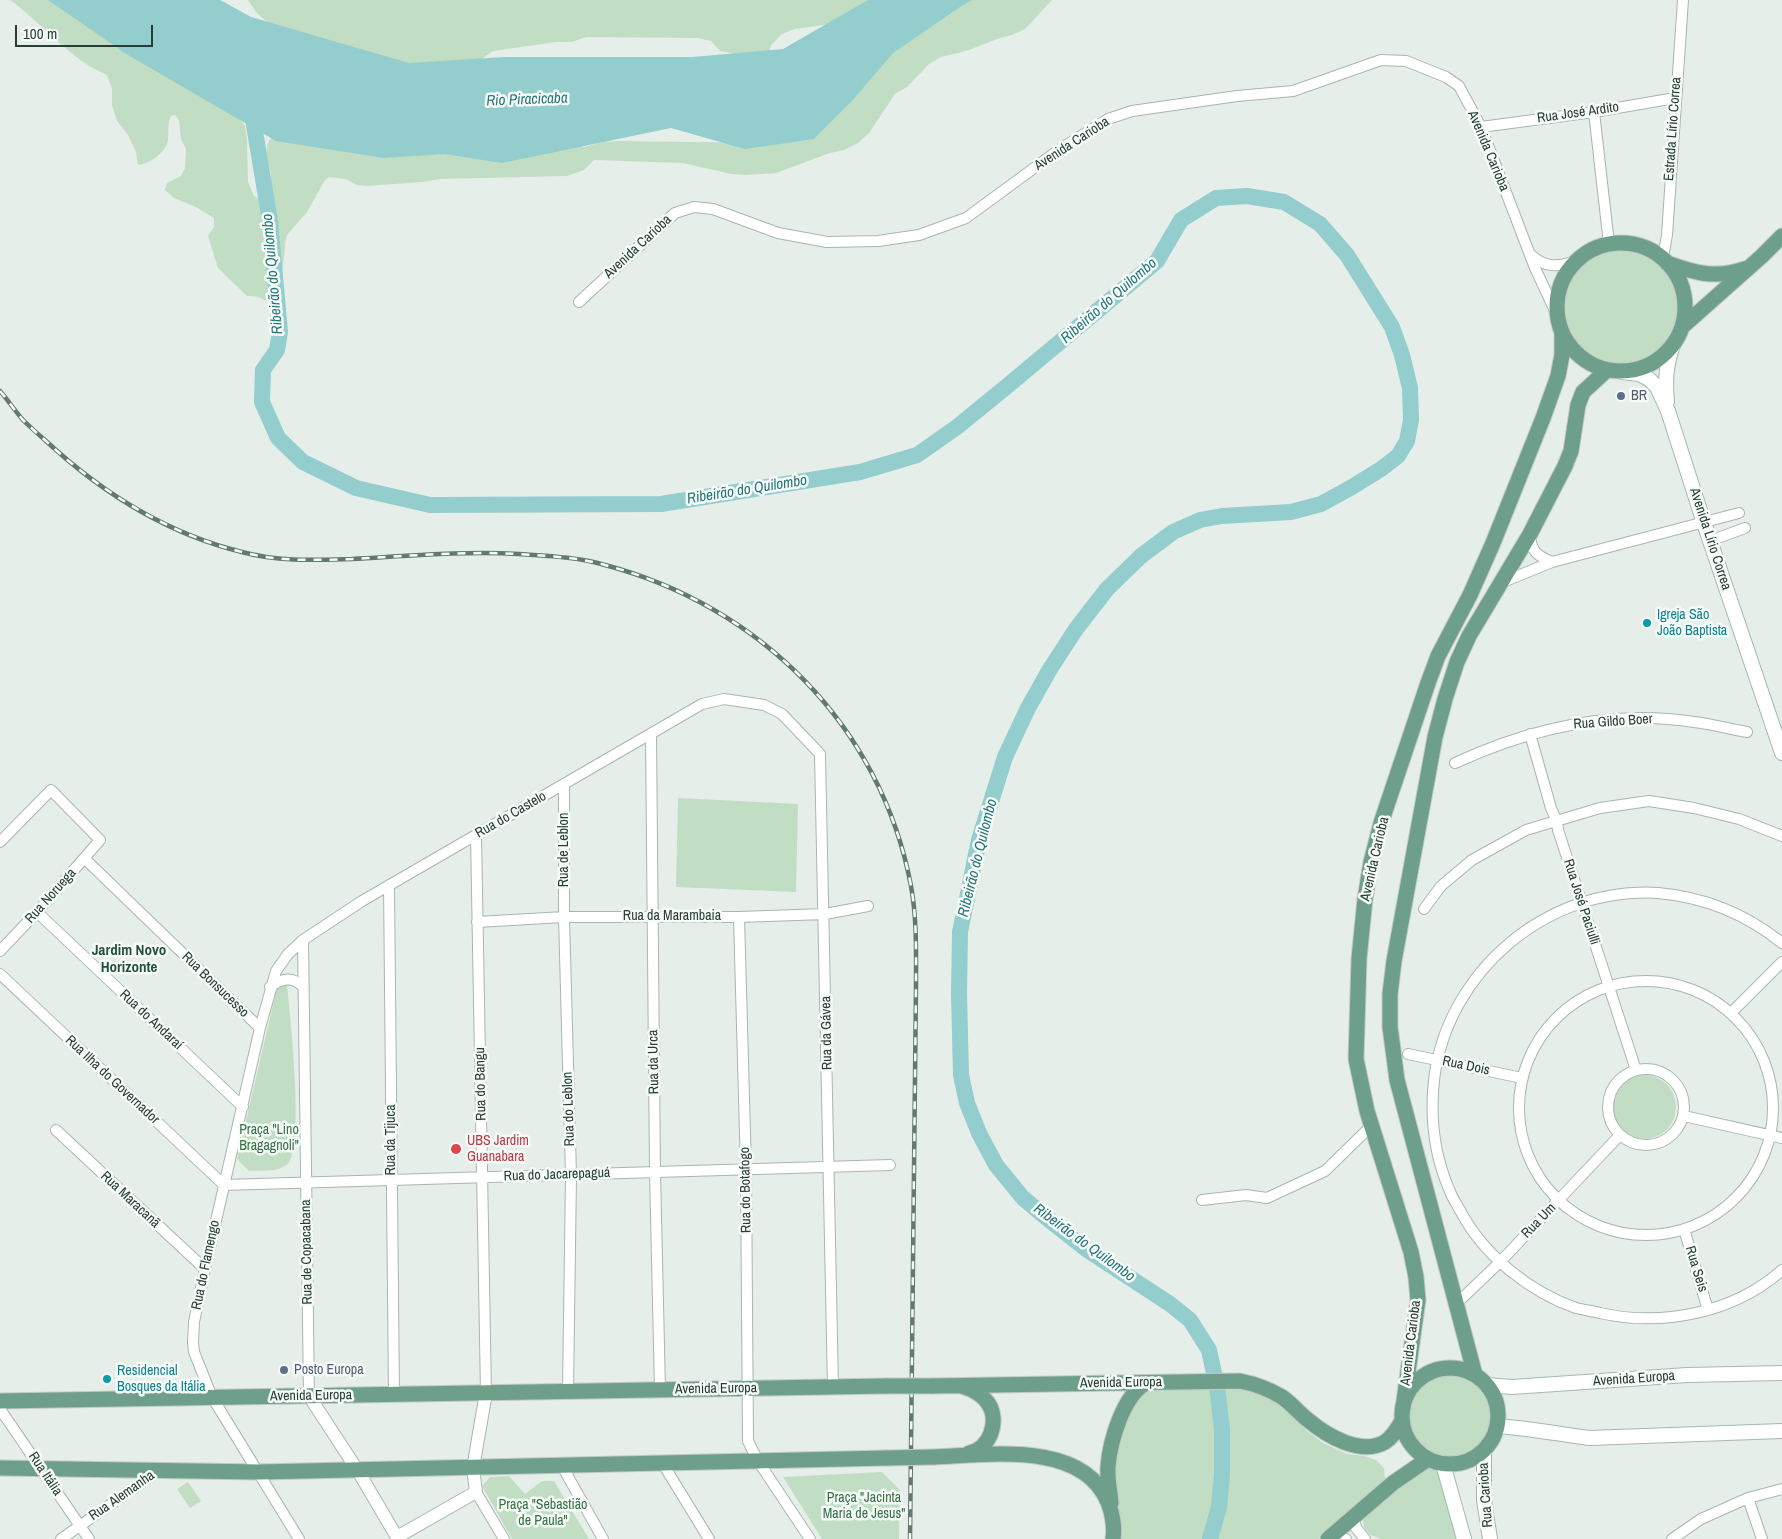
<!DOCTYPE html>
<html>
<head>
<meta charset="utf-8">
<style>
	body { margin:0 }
	#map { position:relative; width:1782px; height:1539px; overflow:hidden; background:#e6eee9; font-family:"Archivo Narrow",sans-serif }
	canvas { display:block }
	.scale { position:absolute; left:15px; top:25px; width:138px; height:22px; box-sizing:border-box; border:2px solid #263e34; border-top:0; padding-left:6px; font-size:15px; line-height:18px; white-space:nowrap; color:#263e34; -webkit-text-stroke:4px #f6faf8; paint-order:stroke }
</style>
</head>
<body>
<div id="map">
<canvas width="1782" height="1539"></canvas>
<div class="scale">100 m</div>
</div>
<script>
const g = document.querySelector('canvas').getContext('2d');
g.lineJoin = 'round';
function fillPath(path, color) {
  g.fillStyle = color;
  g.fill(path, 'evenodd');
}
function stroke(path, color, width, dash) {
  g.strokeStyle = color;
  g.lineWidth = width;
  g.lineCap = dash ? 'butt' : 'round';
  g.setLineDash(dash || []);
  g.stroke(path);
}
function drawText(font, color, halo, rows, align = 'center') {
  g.font = font + ' "Archivo Narrow",sans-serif';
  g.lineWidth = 5;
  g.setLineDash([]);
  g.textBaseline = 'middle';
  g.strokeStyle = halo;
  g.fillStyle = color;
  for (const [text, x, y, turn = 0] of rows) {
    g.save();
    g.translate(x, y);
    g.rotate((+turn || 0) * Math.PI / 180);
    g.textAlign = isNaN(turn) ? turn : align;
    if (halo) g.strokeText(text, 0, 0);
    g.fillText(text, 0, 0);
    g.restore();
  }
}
const green = new Path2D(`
	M10,0H69L235,114L245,126L247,140L248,182L254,196L266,202L271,188V173L267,159V145L275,131L572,142L584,147L603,142L619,141L763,143L879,62L955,0H1052L1025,29L1012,35L997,39L969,50L941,57L929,64L907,87L895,94L869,133L858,143L844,150L830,153L776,173L745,175L731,174L683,163L594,160L584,170L567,176L440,179L422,182L367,186L357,185L346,179L329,177L325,180L307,212L287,235L285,243V249L279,296L274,303C261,301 262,295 247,296L218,268L208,236L214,227V218L196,207L174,198L165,190L167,183L181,176L185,168L186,149L181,139L179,120L175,115L171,116C166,125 170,135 167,144C162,155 149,164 138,165L136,152L128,135L117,121L112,105V89L107,75C69,59 43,24 10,0Z
	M248,0H886L831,24L795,29L782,34L771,45L768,60L720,51L711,41L697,38L586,37L572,42H556L493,51L457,76L380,59L267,22L256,12Z
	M1565 307a56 56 0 1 1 112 0a56 56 0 1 1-112 0Z
	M678,798L798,804L796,892L676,887Z
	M278,984H287C290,1016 304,1141 289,1162C281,1173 261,1170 249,1171L237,1159Z
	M1612 1107a32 32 0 1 1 64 0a32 32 0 1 1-64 0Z
	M1408 1416a43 43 0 1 1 86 0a43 43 0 1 1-86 0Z
	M1172,1389H1249L1266,1394L1295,1416L1307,1431L1323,1443L1347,1454L1364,1456L1376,1460L1384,1468L1385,1479L1380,1485L1318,1539H1119L1113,1479L1120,1435L1136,1398L1147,1391Z
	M1426,1466H1431L1439,1471L1459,1539H1381L1371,1535L1364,1528L1363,1519L1365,1515Z
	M882,1472L900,1490L899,1539H822L783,1477Z
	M509,1476L525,1494L542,1481H554L589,1539H512L482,1486L490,1477Z
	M188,1482L201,1501L190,1508L177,1489Z`);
const water = new Path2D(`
	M48,0H220L251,17L409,63L504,57H692L783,49L868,0H972L963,5L893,53L851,102L814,139L745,149L671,128L502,163L444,154L384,158L276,141L128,55Z`);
const river = new Path2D(`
	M251,107L270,221L280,332L277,350L263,370L262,402L278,438L303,462L356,488L430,505L661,504L860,472L917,455L957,427L1006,387L1157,261L1181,220L1216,198L1247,196L1284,202L1320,224L1347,255L1392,327L1402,355L1410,388L1411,420L1407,441L1398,456L1381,469L1352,487L1321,504L1291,512L1222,516L1200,520L1173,532L1141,556L1107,589L1076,629L1050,669L1028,708L1005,757L979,840L960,932L959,994L961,1075L967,1103L979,1133L996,1165L1023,1198L1053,1223L1086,1249L1170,1304L1190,1320L1209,1350L1217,1387L1222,1429V1475L1219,1507L1210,1539`);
const minor = new Path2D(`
	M1594,112L1609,244
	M1481,127L1594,112L1675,98
	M1531,255C1545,268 1558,267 1576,261
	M1663,258L1667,235L1683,0
	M579,302L675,213L694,207L713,209L778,233L827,242L878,241L919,235L966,218L1060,149L1108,119L1132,111L1237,96L1293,91L1381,60L1406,61L1446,77L1459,86L1481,127L1535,268L1556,313
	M1530,535C1531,551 1537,556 1552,562
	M1710,541L1745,528
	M1503,582L1552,562L1739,513
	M651,734L655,1172L660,1390
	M1530,734L1551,808L1557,822L1558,830L1636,1070
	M1455,763C1531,728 1611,709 1694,722C1712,724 1729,729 1747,732
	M564,784V917L571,1175L568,1391
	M476,835L486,1393
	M0,842L51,790L100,840L37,912L0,951
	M85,859L260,1028
	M389,885L394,1394
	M1424,909L1441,886L1472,860L1526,830L1600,808L1649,801L1694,808L1739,819L1782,836
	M37,912L243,1107
	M739,917L746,1170L748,1441L758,1461L810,1539
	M477,922L564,917H739L825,914L868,906
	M303,940L309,1396
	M1782,943C1746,914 1704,897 1658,893C1548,886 1447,971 1434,1080C1430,1117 1434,1154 1449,1189C1452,1198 1458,1206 1462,1214C1486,1257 1530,1292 1576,1308C1584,1310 1592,1311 1600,1313C1662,1327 1734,1313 1782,1270
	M0,974L224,1185L890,1165
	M1519 1108a127 127 0 1 1 254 0a127 127 0 1 1-254 0Z
	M270,987C282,978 293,976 303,987
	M1731,1013L1782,962
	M1408,1054L1522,1078
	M1608 1107a38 38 0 1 1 76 0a38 38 0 1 1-76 0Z
	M1684,1116L1782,1138
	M56,1130L205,1269
	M1202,1200L1246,1195L1267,1198L1325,1171L1371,1126
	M1684,1229L1708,1310
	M1456,1304L1500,1262L1620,1135
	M0,1409L89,1539
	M663,1464L709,1539
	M562,1466L603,1539
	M476,1492L504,1539
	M1748,1498L1762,1539
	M1354,1517L1356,1528L1365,1539
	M1331,1536L1346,1539
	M61,1539L158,1471
	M299,1539L212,1397L194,1352L193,1343L194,1322L205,1269L260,1028L276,971L288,954L303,940L362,901L702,704L724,699L764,705L782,714L820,754L833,1387
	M1672,1539L1701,1519L1748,1498L1782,1489`);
const tertiary = new Path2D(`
	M309,1396L358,1471L398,1539
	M397,1537L476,1492L473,1468L486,1393`);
const secondary = new Path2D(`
	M1622,372L1639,374L1649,379L1657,387L1668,411L1704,523L1782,753
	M1667,402C1665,381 1666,365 1673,345
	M1487,1385L1512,1387L1687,1375L1782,1373
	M1497,1426C1528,1428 1558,1434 1589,1438L1782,1431
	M1484,1451V1500L1490,1539
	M1443,1464L1464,1539`);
const primary = new Path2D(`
	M1557 307a64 64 0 1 1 128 0a64 64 0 1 1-128 0Z
	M1667,263C1695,273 1715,279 1744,269
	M1682,327L1762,256L1782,236
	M1402 1416a48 48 0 1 1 96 0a48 48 0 1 1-96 0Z
	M1475,1375L1397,1080L1390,1027V994L1394,961L1435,737L1445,699L1457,662L1469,636L1530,534L1565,466L1571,451L1578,405L1583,392L1607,370
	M932,1386L1240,1381C1255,1384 1269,1389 1282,1397C1292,1404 1299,1413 1308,1420C1327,1436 1361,1456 1385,1442C1393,1437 1397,1429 1402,1421
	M962,1386C972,1389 982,1394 988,1403C1000,1421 990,1449 969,1453
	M0,1401L886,1386
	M1403,1408L1418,1300L1416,1277L1411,1252L1367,1111L1356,1059L1359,959L1365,899L1371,862L1381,823L1428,683L1438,656L1470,595L1493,543L1543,418L1558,376L1562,355V334
	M934,1457C988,1455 1082,1440 1108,1502C1112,1512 1115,1527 1113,1539
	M0,1468L259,1472L887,1458
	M1111,1503C1110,1491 1107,1479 1108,1467C1110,1441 1123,1396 1146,1383
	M1328,1539L1393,1483L1428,1459`);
const rail = new Path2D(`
	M0,391C8,400 15,411 23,420C30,427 38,434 46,441C101,492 168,534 242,552C278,562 316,560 352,559C408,556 464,551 519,554C548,556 577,557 605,565C760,606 881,726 911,886C917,919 916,952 916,985L910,1539`);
const primaryBridge = new Path2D(`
	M886,1386H932
	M887,1458L934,1457`);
const markers = [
	[1621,396,5,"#5c6f8a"],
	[1647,623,5,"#0f9aa8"],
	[456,1149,6,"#e0444e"],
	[284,1370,5,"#5c6f8a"],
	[107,1379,5,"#0f9aa8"]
];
const streetNames = [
	["Rua José Ardito",1578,113,-8],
	["Estrada Lírio Correa",1673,129,-86],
	["Avenida Carioba",1072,144,-33],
	["Avenida Carioba",1488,151,67],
	["Avenida Carioba",638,247,-43],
	["Avenida Lírio Correa",1710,539,72],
	["Rua Gildo Boer",1613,722,-4],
	["Rua do Castelo",511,815,-30],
	["Rua de Leblon",564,850,-90],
	["Avenida Carioba",1375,859,-77],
	["Rua Noruega",51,896,-48],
	["Rua José Paciulli",1581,902,72],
	["Rua da Marambaia",672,916],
	["Rua Bonsucesso",215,985,44],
	["Rua do Andaraí",151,1020,43],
	["Rua da Gávea",827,1033,-91],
	["Rua da Urca",654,1062,-91],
	["Rua Dois",1466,1066,12],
	["Rua Ilha do Governador",112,1080,43],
	["Rua do Bangu",481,1084,-91],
	["Rua do Leblon",569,1109,-92],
	["Rua da Tijuca",391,1140,-90],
	["Rua do Jacarepaguá",557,1175,-2],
	["Rua do Botafogo",746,1190,-91],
	["Rua Maracanã",130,1200,43],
	["Rua Um",1539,1221,-46],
	["Rua de Copacabana",307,1252,-91],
	["Rua do Flamengo",206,1265,-78],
	["Rua Seis",1696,1269,73],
	["Avenida Carioba",1411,1343,-83],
	["Avenida Europa",1634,1379,-4],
	["Avenida Europa",1121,1383,-1],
	["Avenida Europa",716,1389,-1],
	["Avenida Europa",311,1396,-1],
	["Rua Itália",45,1474,56],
	["Rua Carioba",1486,1495,-94],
	["Rua Alemanha",122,1496,-35]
];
const serviceNames = [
	["BR",1631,396],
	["Posto Europa",294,1370]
];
const cultureNames = [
	["Igreja São",1657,615],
	["João Baptista",1657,631],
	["Residencial",117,1371],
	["Bosques da Itália",117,1387]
];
const parkNames = [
	["Praça \"Lino",269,1130],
	["Bragagnoli\"",269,1146],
	["Praça \"Jacinta",864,1498],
	["Maria de Jesus\"",864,1514],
	["Praça \"Sebastião",543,1505],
	["de Paula\"",543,1521]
];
const healthNames = [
	["UBS Jardim",467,1141],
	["Guanabara",467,1157]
];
const waterNames = [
	["Rio Piracicaba",527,100,-2],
	["Ribeirão do Quilombo",273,274,-95],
	["Ribeirão do Quilombo",1109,301,-41],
	["Ribeirão do Quilombo",747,490,-9],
	["Ribeirão do Quilombo",978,858,-76],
	["Ribeirão do Quilombo",1084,1243,36]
];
const neighbourhoodNames = [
	["Jardim Novo",129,951],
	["Horizonte",129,968]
];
fillPath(green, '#c1ddc4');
fillPath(water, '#93cdcd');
stroke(river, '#93cdcd', 16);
stroke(minor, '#a9b6af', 12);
stroke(tertiary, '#a9b6af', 14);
stroke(secondary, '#a5b8af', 16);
stroke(primary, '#c2c9c6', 17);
stroke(minor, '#fff', 10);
stroke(tertiary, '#fff', 12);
stroke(secondary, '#fff', 14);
stroke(primary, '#6e9f8b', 15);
stroke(rail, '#617a6f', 4.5);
stroke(rail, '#f6faf8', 2.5, [8]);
stroke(primaryBridge, '#c2c9c6', 17, []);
stroke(primaryBridge, '#6e9f8b', 15);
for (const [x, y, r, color] of markers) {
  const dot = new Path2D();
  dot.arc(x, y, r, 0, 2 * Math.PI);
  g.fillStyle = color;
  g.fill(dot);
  stroke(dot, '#f6faf8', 2);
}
drawText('14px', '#263e34', '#f6faf8', streetNames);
drawText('14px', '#4e5e75', '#f6faf8', serviceNames, 'left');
drawText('14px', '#0d838f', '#f6faf8', cultureNames, 'left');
drawText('14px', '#337241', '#f6faf8', parkNames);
drawText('14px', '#be3a42', '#f6faf8', healthNames, 'left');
drawText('italic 15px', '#257676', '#f6faf8', waterNames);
drawText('bold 15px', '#234f3d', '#f6faf8', neighbourhoodNames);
</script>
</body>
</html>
